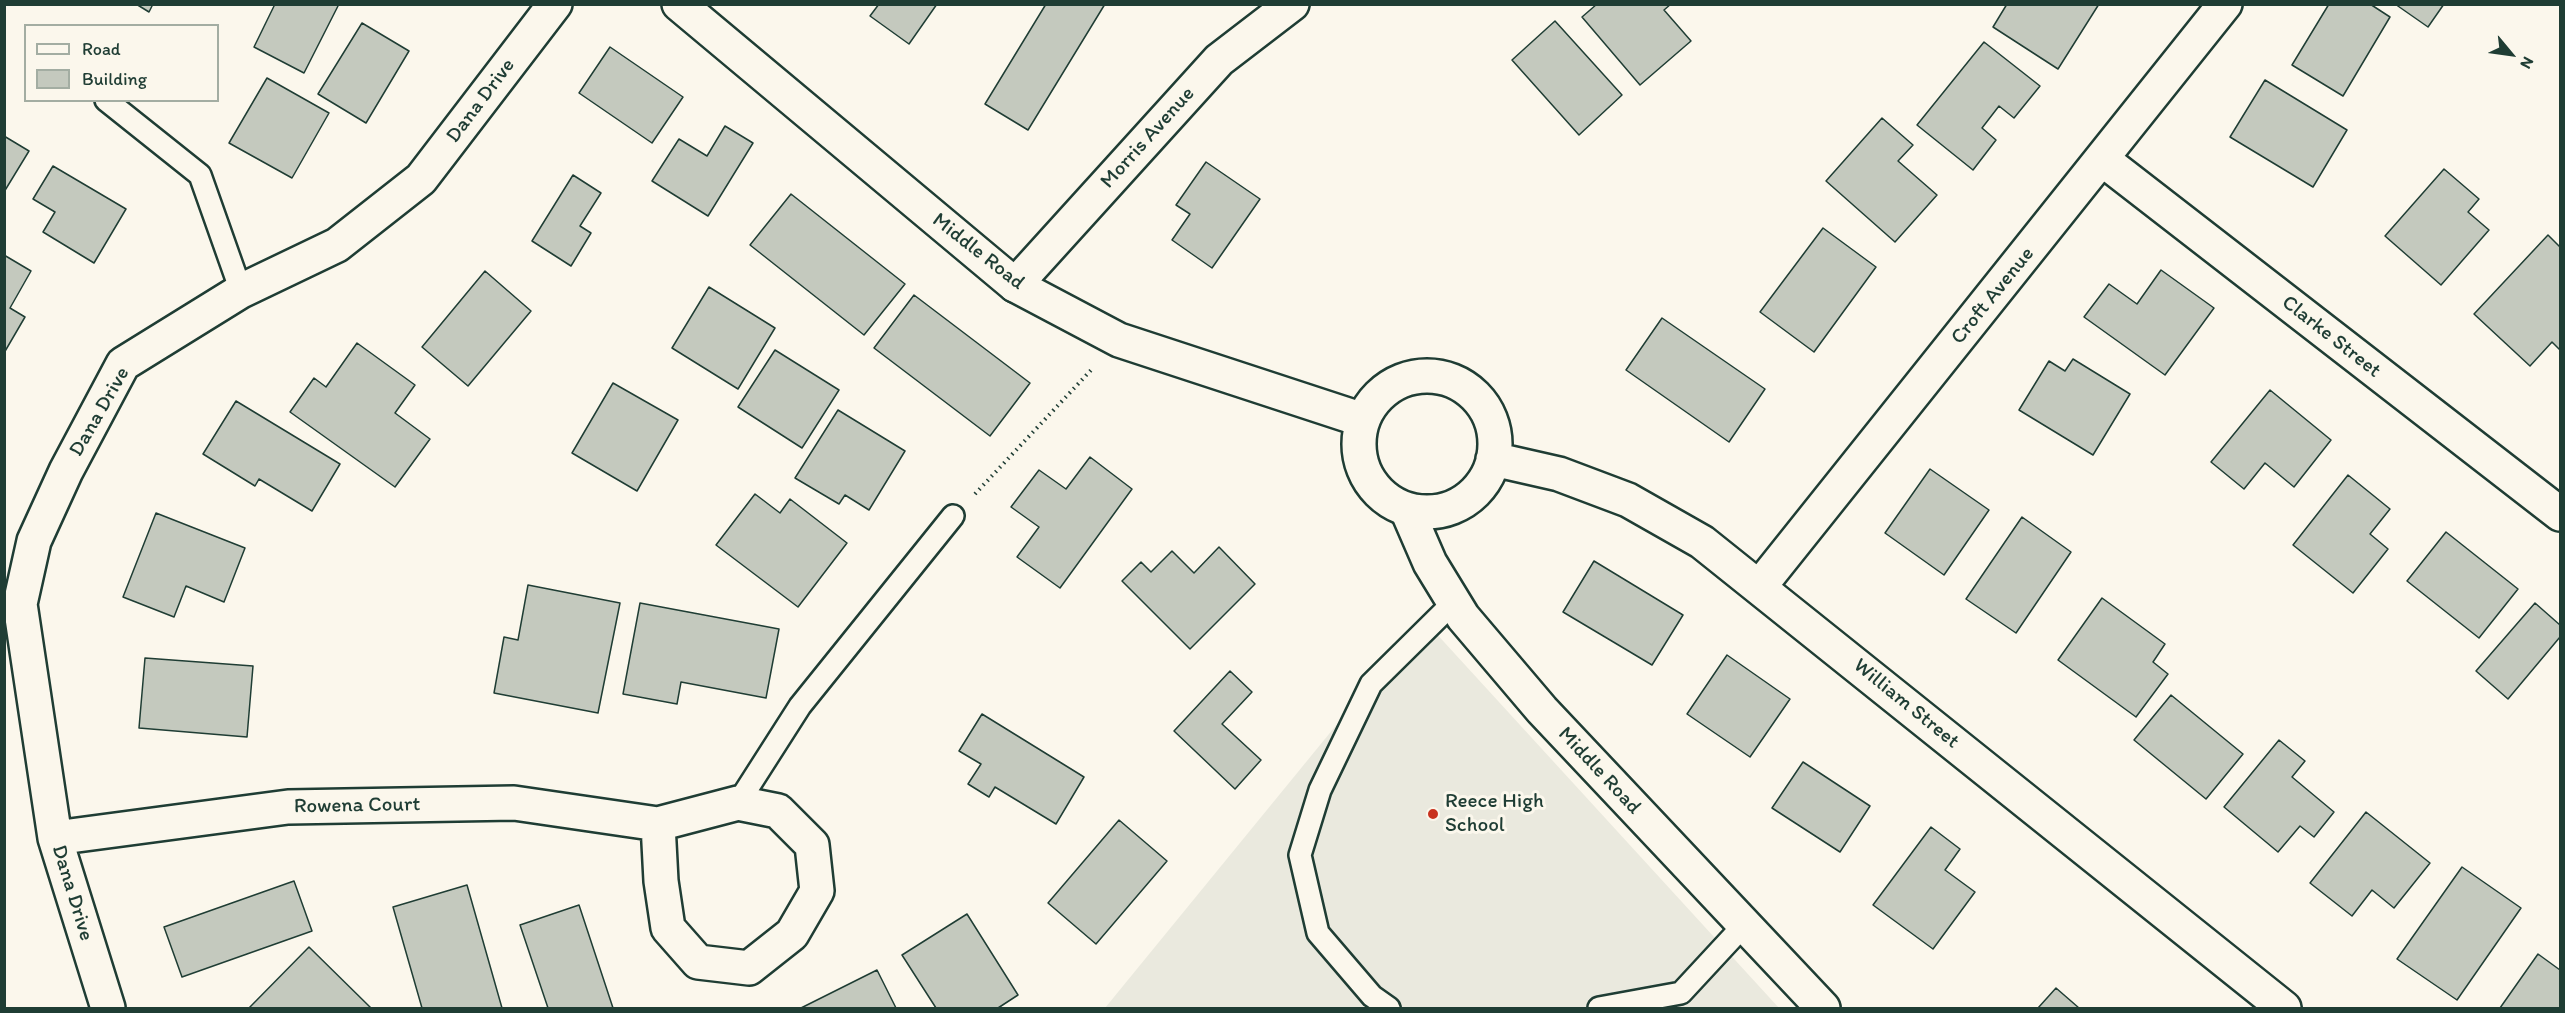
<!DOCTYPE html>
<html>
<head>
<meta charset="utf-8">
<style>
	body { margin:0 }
	#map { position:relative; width:2565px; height:1013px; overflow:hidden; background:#fbf7ec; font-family:Itim,sans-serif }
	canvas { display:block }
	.frame { position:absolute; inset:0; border:6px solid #1f3d34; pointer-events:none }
	.legend { position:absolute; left:24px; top:24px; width:195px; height:78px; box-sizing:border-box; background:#fbf7ec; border:2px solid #a3ada2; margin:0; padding:8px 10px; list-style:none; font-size:18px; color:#1f3d34 }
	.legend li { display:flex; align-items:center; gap:12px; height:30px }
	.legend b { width:30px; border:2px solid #a3ada2 }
	.north { position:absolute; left:2481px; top:24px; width:60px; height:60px; -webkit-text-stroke:4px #fbf7ec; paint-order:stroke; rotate:119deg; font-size:16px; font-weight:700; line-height:24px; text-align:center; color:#1f3d34 }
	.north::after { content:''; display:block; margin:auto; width:21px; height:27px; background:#1f3d34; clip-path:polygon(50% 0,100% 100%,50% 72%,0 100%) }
</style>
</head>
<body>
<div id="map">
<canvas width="2565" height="1013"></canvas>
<div class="frame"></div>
<ul class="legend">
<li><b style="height:8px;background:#fbf7ec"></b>Road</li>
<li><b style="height:16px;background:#c4c9be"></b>Building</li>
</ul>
<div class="north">N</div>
</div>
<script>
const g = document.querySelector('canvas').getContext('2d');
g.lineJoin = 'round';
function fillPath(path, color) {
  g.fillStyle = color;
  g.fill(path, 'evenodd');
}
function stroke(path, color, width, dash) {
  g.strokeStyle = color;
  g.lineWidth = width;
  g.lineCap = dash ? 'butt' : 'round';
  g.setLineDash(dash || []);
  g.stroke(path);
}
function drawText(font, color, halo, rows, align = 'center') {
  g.font = font + ' Itim,sans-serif';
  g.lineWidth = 6;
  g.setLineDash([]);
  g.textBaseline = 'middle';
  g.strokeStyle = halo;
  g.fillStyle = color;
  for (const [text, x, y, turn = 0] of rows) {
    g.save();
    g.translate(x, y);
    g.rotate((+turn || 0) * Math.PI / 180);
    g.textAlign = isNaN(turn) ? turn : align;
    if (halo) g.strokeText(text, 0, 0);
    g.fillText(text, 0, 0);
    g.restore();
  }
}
const built = new Path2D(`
	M1423,619L1779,1008H1105Z`);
const building = new Path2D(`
	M136,4H153L149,12Z
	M275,4H339L304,73L254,47Z
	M879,4H937L909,44L870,16Z
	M1046,4H1105L1028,130L985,104Z
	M1597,4H1671L1664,10L1691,41L1640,85L1582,17Z
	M2007,4H2099L2058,69L1993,27Z
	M2329,4H2370L2390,17L2343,96L2292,65Z
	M2395,4H2444L2428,27Z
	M1555,21L1622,95L1579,135L1512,60Z
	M362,23L409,51L366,123L318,94Z
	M1984,42L2040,86L2014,118L1999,106L1982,128L1996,140L1973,170L1917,125Z
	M610,47L683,97L652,143L579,93Z
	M267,78L329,113L292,178L229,143Z
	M2265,80L2347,130L2313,187L2230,137Z
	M1882,118L1913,145L1898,161L1937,195L1895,242L1826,181Z
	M725,126L753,143L708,216L652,181L679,139L707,156Z
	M4,136L29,151L4,192Z
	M1206,162L1260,199L1212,268L1172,240L1190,214L1176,205Z
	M53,166L126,209L94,263L43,232L55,212L33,199Z
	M2444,169L2479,199L2468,212L2489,230L2441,285L2385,236Z
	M573,175L601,193L580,226L591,233L571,266L532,241Z
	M791,194L905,284L864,335L750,245Z
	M1823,228L1876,267L1814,352L1760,312Z
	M2548,235L2560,247V350L2552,342L2530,366L2474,314Z
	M4,255L31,271L10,308L25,317L4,353Z
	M2161,270L2214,308L2165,375L2084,317L2109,284L2137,304Z
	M485,271L531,311L468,386L422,347Z
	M709,287L775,328L738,389L672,348Z
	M914,295L1030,383L990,436L874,348Z
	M1662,318L1765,389L1729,442L1626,370Z
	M357,343L415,385L395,413L430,439L395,487L290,412L314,378L326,387Z
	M775,350L839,390L802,448L738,407Z
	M2073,359L2130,394L2093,455L2019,410L2049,361L2065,371Z
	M613,383L678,420L637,491L572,453Z
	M2270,390L2331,440L2294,487L2265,463L2244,489L2211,462Z
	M236,401L340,464L312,511L259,479L255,486L203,454Z
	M838,410L905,451L869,510L845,495L839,504L795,478Z
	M1090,457L1132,489L1060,588L1017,557L1039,527L1011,507L1039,470L1066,489Z
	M1930,469L1989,510L1944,575L1885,533Z
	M2348,475L2390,509L2370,534L2388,549L2353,593L2293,545Z
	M755,494L780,513L790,499L847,543L798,607L716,545Z
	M156,513L245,548L224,602L186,586L174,617L123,597Z
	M2022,517L2071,552L2016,633L1966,599Z
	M2446,532L2518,589L2479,638L2407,581Z
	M1219,547L1255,584L1190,649L1122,581L1141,562L1151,572L1172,551L1194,573Z
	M1594,561L1683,615L1652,665L1563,612Z
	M528,585L620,603L598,713L494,693L504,637L518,640Z
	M2102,598L2165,644L2153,662L2168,674L2136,717L2058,660Z
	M640,603L779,629L766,698L681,682L677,704L623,694Z
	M2535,603L2560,625V637L2508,699L2476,671Z
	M1727,655L1790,699L1750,757L1687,714Z
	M145,658L253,666L247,737L139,728Z
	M1230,671L1252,692L1222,724L1261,760L1235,789L1174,731Z
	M2171,695L2243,754L2206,799L2134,740Z
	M982,714L1084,777L1056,824L995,787L989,797L968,784L981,764L959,751Z
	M2279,740L2305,761L2292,777L2334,812L2314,837L2300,826L2278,852L2224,807Z
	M1803,762L1870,806L1840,852L1772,808Z
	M2366,812L2430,863L2394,908L2372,890L2352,916L2310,883Z
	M1119,820L1167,861L1096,944L1048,903Z
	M1931,827L1960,849L1945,870L1975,892L1933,949L1873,905Z
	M2462,867L2521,908L2457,1000L2397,959Z
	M294,881L312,931L182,977L164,927Z
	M467,885L502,1008H422L393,907Z
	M579,905L613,1008H548L520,925Z
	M967,914L1018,995L998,1008H936L902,955Z
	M309,947L371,1008H249Z
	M2538,954L2560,970V1008H2500Z
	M877,970L896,1008H801Z
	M2056,988L2079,1008H2038Z`);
const path = new Path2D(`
	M975,494L1093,368`);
const service = new Path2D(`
	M106,100L200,175L241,291
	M738,803L800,706L953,516
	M1389,1008L1372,996L1318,933L1300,855L1320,790L1371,684L1454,602
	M1599,1008L1681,993L1744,925`);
const minor = new Path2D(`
	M2102,159L2560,514
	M1015,285L1219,60L1292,4
	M1760,586L2225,4
	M55,838L288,807L514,803L658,824L738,803L778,811L812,845L817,891L792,934L749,968L698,962L668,928L661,881L658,824
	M108,1008L55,838L20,604L34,541L66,471L123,364L241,291L337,245L421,179L555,4`);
const tertiary = new Path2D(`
	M1407,510L1430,563L1463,617L1542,710L1823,1008`);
const secondary = new Path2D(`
	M679,4L1015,285L1119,340L1363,420
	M1359 444a68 68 0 1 1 136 0a68 68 0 1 1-136 0Z
	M1493,459L1559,474L1628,500L1702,542L2284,1008`);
const markers = [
	[1433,814,6,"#c8321e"]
];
const streetNames = [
	["Dana Drive",481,101,-53],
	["Morris Avenue",1148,138,-48],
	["Middle Road",978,252,38],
	["Croft Avenue",1993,296,-51],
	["Clarke Street",2331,337,38],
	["Dana Drive",100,412,-60],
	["William Street",1906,704,39],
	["Middle Road",1599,771,47],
	["Rowena Court",357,806,-1],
	["Dana Drive",72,893,73]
];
const poiNames = [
	["Reece High",1445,802],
	["School",1445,826]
];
fillPath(built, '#eae9de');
fillPath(building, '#c4c9be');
stroke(building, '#1f3d34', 1.5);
stroke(service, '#1f3d34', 26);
stroke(minor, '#1f3d34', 38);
stroke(tertiary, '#1f3d34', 38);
stroke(secondary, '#1f3d34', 38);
stroke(path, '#1f3d34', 4, [1.5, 4.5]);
stroke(service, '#fbf7ec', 21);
stroke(minor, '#fbf7ec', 33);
stroke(tertiary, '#fbf7ec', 33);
stroke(secondary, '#fbf7ec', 33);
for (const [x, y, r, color] of markers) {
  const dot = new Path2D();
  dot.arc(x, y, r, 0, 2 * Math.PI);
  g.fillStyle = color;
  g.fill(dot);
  stroke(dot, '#fbf7ec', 2);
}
drawText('21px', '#1f3d34', '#fbf7ec', streetNames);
drawText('21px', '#1f3d34', '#fbf7ec', poiNames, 'left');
</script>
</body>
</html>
